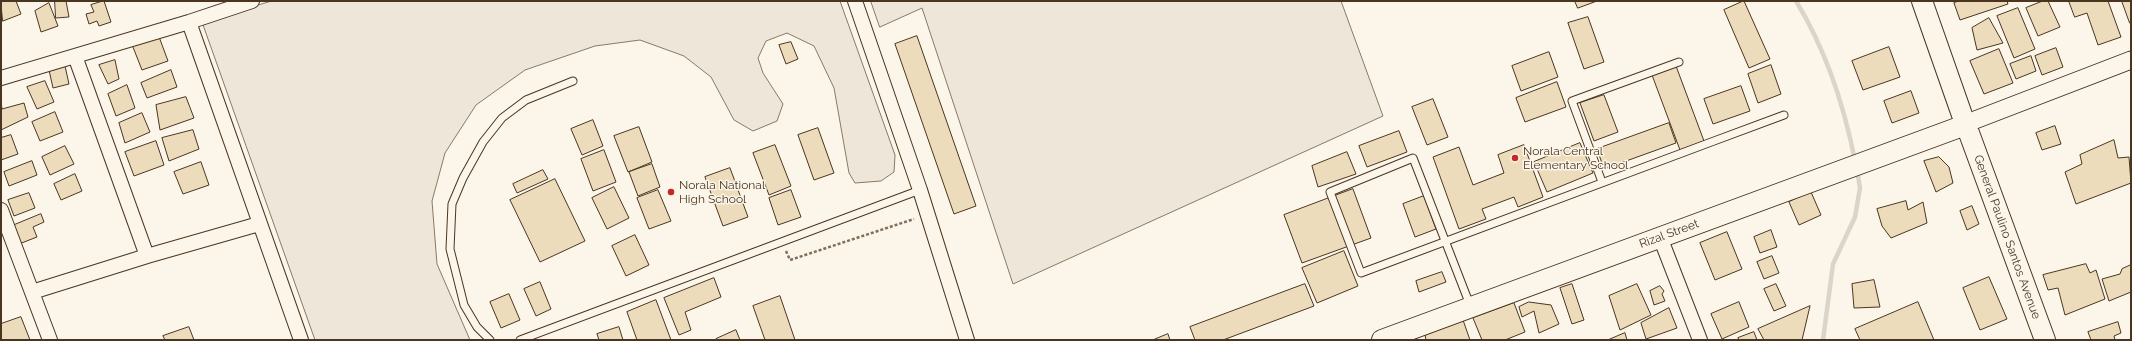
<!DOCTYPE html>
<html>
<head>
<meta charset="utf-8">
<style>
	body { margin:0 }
	#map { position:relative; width:2132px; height:341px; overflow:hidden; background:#fbf6e9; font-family:Raleway,sans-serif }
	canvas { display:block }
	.frame { position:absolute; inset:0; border:2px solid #4a3520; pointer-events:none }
</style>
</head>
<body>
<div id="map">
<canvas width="2132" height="341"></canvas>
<div class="frame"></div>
</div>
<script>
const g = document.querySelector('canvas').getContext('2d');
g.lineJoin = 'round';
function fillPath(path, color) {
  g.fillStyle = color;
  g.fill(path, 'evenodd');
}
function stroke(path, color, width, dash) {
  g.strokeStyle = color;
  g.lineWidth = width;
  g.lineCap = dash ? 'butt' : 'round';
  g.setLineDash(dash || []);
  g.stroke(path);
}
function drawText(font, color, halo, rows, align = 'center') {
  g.font = font + ' Raleway,sans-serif';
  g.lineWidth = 3;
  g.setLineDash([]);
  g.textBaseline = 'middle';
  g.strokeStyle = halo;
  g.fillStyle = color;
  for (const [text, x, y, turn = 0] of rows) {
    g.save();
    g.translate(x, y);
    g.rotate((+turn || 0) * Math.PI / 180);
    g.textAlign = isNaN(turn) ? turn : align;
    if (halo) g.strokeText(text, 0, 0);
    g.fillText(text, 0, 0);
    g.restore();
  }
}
const green = new Path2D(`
	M272,1H840L895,155L894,172L881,181L855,183L849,173L834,88L814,46L787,33L766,41L758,58L763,73L783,104L777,121L753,131L734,120L711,77L684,56L640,40L595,46L525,70L476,105L445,153L432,201L437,264L470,340H315L202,22Z
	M871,1H1341L1383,116L1013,284L922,8L880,27Z`);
const stream = new Path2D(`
	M1796,1C1826,50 1844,105 1855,161
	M1823,340L1833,264L1855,217L1860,188L1857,170`);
const building = new Path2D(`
	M1,1H16L21,14L3,21Z
	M55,1H66L69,17L56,18Z
	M104,1L111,22L99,26L97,21L89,24L86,14L94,12L91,5Z
	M1575,1H1597L1578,8Z
	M1744,1L1770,59L1749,68L1724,10Z
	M1959,1H2007L2008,4L1960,20L1954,3Z
	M2043,1H2048L2060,27L2038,36L2026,8Z
	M2069,1H2108L2121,37L2098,45L2087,13L2075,17Z
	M2122,1H2131V23H2130Z
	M49,3L58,26L41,32L35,11Z
	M2018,8L2035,49L2014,58L1997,16Z
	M1588,17L1604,62L1584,69L1568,23Z
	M1989,18L2003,43L1977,50L1972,28Z
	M158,34L168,61L142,70L131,42Z
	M917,36L976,206L954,214L895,44Z
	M791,42L798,59L786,64L779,45Z
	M1889,47L1900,77L1863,90L1852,61Z
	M2056,48L2063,67L2042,75L2035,56Z
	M1999,49L2013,83L1984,94L1970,61Z
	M1549,52L1558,77L1521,91L1512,66Z
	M2031,56L2036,71L2016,79L2010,64Z
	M115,60L119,79L108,84L99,65Z
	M1771,65L1781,94L1758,103L1748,74Z
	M65,66L69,84L53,88L49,70Z
	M1676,66L1704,141L1680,150L1652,75Z
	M171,70L177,87L147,98L141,83Z
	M45,81L54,102L37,109L27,87Z
	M1557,82L1566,107L1525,122L1516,98Z
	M127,85L135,108L116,116L108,94Z
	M1741,86L1750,111L1713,124L1704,99Z
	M1911,91L1919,113L1892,123L1884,101Z
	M1604,95L1618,132L1594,141L1580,103Z
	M186,97L194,118L160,130L156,105Z
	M1433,99L1448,137L1427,145L1412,107Z
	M1,101L2,109L24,103L28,117L1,130Z
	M55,112L63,132L40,141L32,122Z
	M142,113L150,132L125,143L119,123Z
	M593,120L603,146L582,155L571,129Z
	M1669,123L1676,143L1604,169L1597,149Z
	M2055,126L2061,144L2042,150L2036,133Z
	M639,127L652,162L628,172L614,136Z
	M818,128L834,173L814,180L798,135Z
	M193,130L199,149L169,161L162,138Z
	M1399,131L1407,152L1367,167L1359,146Z
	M11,135L18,154L1,160V138Z
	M2114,140L2118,158L2129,157L2131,183L2076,204L2065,172L2082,164L2080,155Z
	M156,141L164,165L134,176L125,152Z
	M1580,143L1593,173L1547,192L1534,162Z
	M775,145L791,186L769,195L753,153Z
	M1524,145L1543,197L1518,207L1514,197L1482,209L1486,219L1459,229L1433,157L1459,147L1473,185L1504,173L1498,155Z
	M65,146L74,164L50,175L42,157Z
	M604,150L616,182L593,191L581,159Z
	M1347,152L1356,174L1318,187L1312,166Z
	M1939,157L1949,167L1953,183L1936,192L1924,161Z
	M32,161L37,175L9,186L4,172Z
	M201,162L209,185L183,194L174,172Z
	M652,164L660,187L638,196L629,172Z
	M730,168L748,217L723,226L705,177Z
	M543,170L548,179L517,193L513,184Z
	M75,174L82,191L61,200L54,184Z
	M555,179L585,241L540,262L510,200Z
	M614,187L629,218L607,229L592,198Z
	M1353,189L1371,238L1302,263L1284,215Z
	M658,190L671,221L649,229L637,198Z
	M791,190L801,217L778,225L769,198Z
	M1811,192L1821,215L1799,225L1789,202Z
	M29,193L35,208L14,216L8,200Z
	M1424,196L1436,229L1415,237L1403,204Z
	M1906,201L1908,210L1923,202L1927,223L1891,238L1882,226L1877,209Z
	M1972,206L1979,224L1967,230L1960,211Z
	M41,214L44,222L33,227L37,237L19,244L12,226Z
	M1771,230L1777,247L1760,253L1754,237Z
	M1727,232L1742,269L1715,280L1700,243Z
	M635,235L649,265L626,276L612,246Z
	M1344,251L1358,286L1317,303L1302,268Z
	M1772,256L1779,273L1764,279L1757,262Z
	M2086,264L2090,273L2096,270L2105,299L2065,315L2058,288L2048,290L2043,275Z
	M2131,265V292L2109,301L2102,279L2120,274L2122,269Z
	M1442,272L1446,282L1419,292L1416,281Z
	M1989,277L2007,319L1980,330L1963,288Z
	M714,278L721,297L685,312L691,330L679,335L664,298Z
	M1874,280L1880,307L1854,308L1852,284Z
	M540,282L551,309L536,316L524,289Z
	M1305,284L1314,306L1223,340H1195L1190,327Z
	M1572,284L1584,320L1572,324L1560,288Z
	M1637,284L1651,315L1620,330L1609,296Z
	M1776,284L1786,306L1774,311L1764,289Z
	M1660,286L1664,291L1662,294L1665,301L1654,305L1650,291Z
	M509,294L520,320L501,328L490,302Z
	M780,296L795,340H765L753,306Z
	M656,300L671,340H637L627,312Z
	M1529,302L1551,305L1559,324L1539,333L1534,311L1522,317L1519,307Z
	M1739,302L1749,327L1722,339L1711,314Z
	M1918,302L1934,340H1860L1855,329Z
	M1514,303L1525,332L1505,340H1482L1473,318Z
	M1810,306L1802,340H1764L1758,329Z
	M1669,308L1677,328L1646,339L1641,323Z
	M21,317L30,340H1V324Z
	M1463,320L1470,340H1426L1425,335Z
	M2118,322L2121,333L2114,336L2115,340H2091L2088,332Z
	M189,327L194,340H165L163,336Z
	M619,327L623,340H599L597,334Z
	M736,330L740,340H716V339Z
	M1754,332L1757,340H1739L1738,338Z
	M1625,333L1627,340H1608Z
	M1168,334L1170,340H1153Z`);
const path = new Path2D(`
	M786,251L790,260L914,219`);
const service = new Path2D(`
	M1602,182L1572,101L1679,62
	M1470,305L1413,158L1330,192L1361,273C1503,221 1643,167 1784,115
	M490,340L477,327L464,305L450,249L452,204L463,178L483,142L502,118L526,100L573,81
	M520,340L920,190`);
const minor = new Path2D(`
	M855,1L920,190L967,340
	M189,22L301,340
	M75,56L147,256
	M1,78L189,22L252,1
	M1,210L50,340
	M1660,237L1700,340
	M32,292L147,256L259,224`);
const tertiary = new Path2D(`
	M1975,120L2131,60`);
const secondary = new Path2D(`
	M1922,1L1962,115
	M1969,133L2045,340
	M1382,340L1957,128`);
const markers = [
	[1515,158,4,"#c62828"],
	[671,192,4,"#c62828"]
];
const poiNames = [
	["Norala Central",1523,151],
	["Elementary School",1523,165],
	["Norala National",679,185],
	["High School",679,199]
];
const streetNames = [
	["Rizal Street",1669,234,-20],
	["General Paulino Santos Avenue",2007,237,70]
];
fillPath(green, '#ede6d9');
stroke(green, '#887966', 1);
stroke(stream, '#dcd4c6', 4.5);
fillPath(building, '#ecdcbc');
stroke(building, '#4a3520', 1);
stroke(service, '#4a3520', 9);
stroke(minor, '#4a3520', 16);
stroke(tertiary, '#4a3520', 19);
stroke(secondary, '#4a3520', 22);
stroke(path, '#7f6f5c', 2.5, [3, 2]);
stroke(service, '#fbf6e9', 7);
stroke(minor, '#fbf6e9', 14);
stroke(tertiary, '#fbf6e9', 17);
stroke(secondary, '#fbf6e9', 20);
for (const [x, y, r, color] of markers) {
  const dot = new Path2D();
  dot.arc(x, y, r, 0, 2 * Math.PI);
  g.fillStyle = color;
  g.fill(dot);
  stroke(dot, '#fbf6e9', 1.5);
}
drawText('12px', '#4a3520', '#fbf6e9', poiNames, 'left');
drawText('12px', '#4a3520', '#fbf6e9', streetNames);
</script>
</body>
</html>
